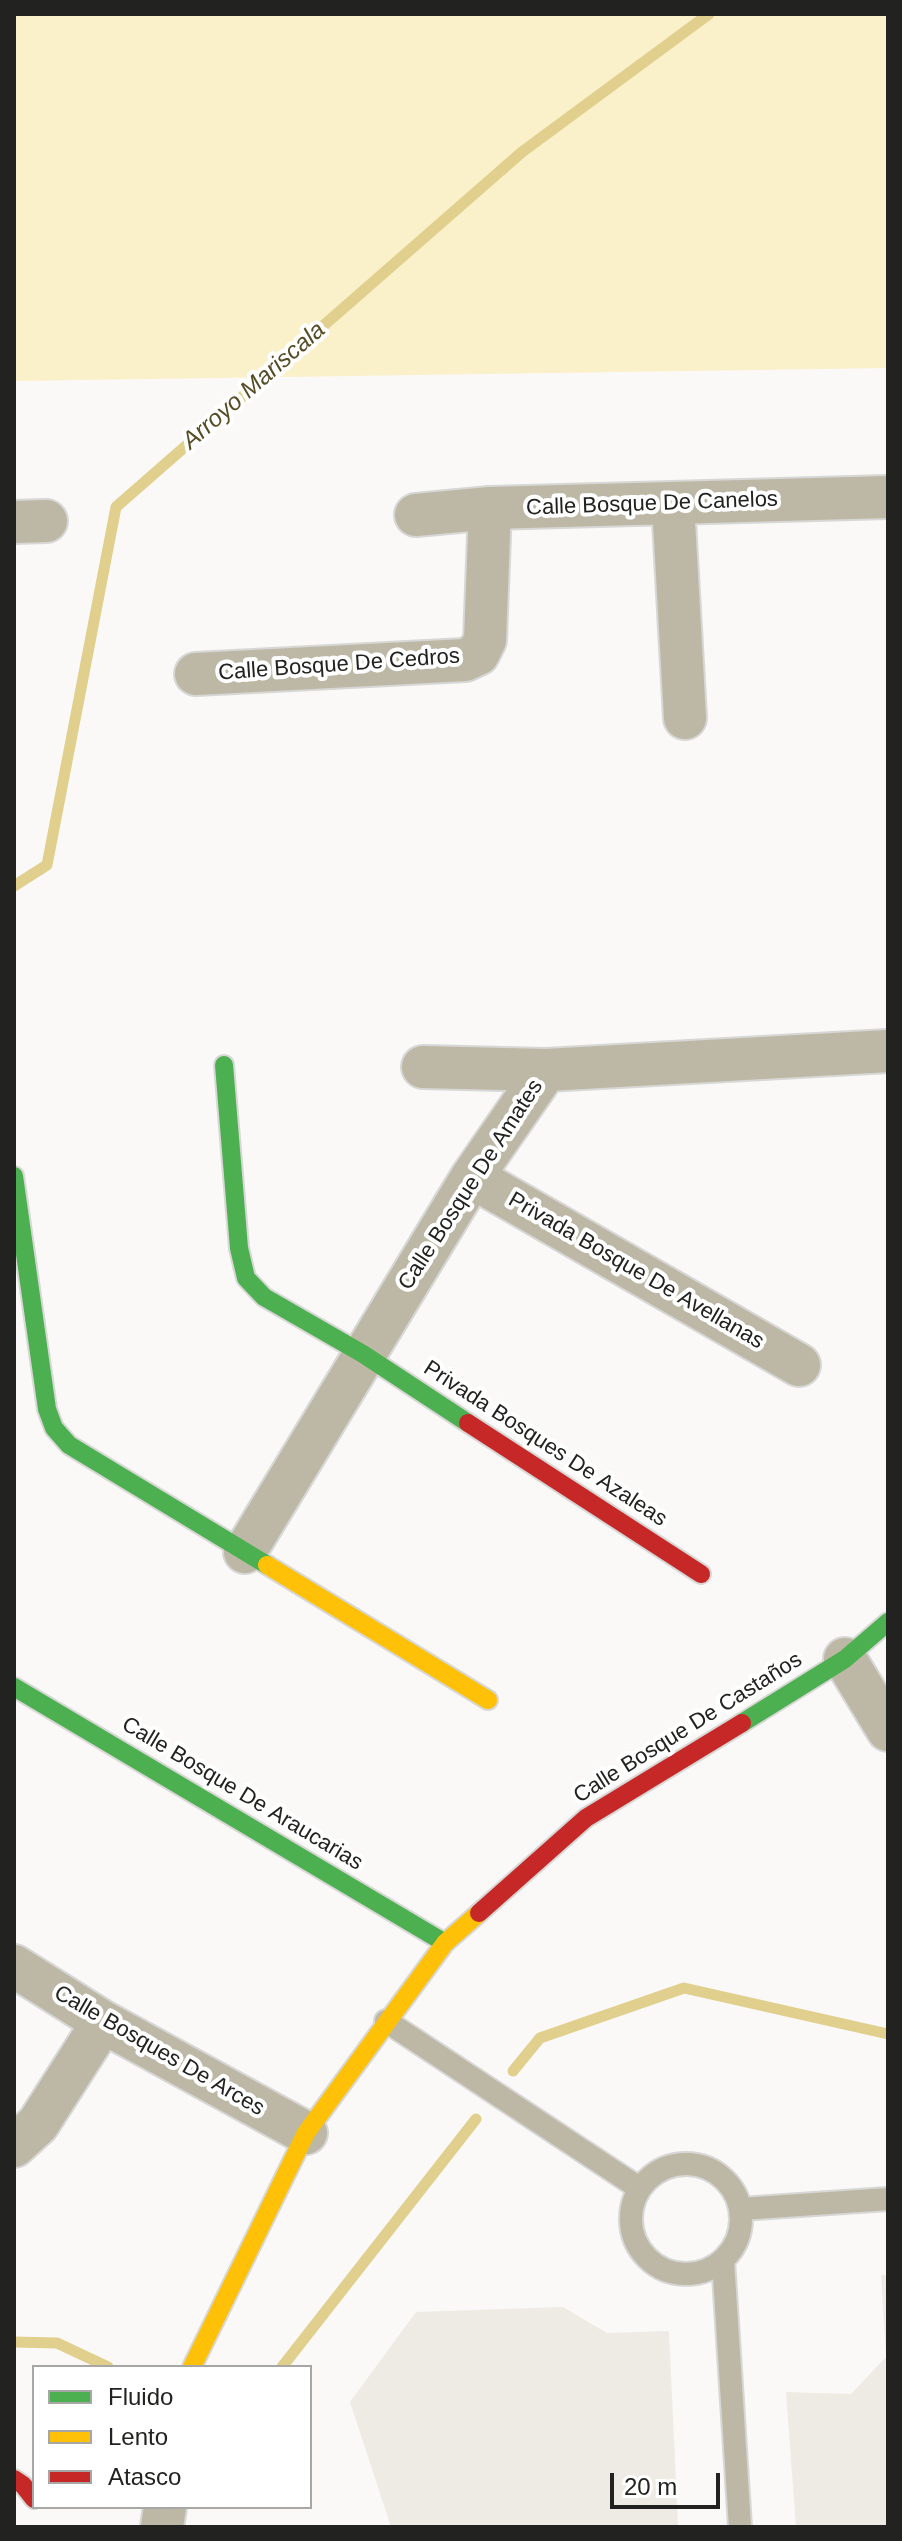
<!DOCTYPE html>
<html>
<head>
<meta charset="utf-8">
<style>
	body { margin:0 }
	#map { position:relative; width:902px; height:2541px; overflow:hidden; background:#faf9f7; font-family:Helvetica,sans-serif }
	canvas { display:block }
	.frame { position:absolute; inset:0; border:16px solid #222220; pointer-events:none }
	.legend { position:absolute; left:32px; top:2365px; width:280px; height:144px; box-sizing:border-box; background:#fff; border:2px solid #a7a7a6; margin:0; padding:10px 14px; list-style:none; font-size:24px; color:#222220 }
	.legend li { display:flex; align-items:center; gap:16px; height:40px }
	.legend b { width:40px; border:2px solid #a7a7a6 }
	.scale { position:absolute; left:610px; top:2473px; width:110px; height:36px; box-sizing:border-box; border:4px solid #222220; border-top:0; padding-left:10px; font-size:24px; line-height:28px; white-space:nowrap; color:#222220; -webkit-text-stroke:6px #fff; paint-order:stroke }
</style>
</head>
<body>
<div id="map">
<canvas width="902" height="2541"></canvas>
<div class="frame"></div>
<ul class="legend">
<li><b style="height:10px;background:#4caf50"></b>Fluido</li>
<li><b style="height:10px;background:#ffc107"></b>Lento</li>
<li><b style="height:10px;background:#c62828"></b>Atasco</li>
</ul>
<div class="scale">20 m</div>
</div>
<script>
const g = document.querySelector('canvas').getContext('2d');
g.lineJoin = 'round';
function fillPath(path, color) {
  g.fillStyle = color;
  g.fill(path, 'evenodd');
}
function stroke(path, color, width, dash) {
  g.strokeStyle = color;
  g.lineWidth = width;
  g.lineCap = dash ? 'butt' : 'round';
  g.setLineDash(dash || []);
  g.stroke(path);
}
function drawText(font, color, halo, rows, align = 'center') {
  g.font = font + ' Helvetica,sans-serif';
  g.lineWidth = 8;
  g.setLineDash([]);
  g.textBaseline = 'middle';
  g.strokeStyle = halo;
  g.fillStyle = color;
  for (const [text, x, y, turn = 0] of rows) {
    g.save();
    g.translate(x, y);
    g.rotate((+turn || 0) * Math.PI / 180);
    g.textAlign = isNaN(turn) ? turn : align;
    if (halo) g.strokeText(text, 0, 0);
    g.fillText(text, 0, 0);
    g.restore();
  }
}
const built = new Path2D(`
	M881,2275H888V2527H796L786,2392L851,2394L886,2357Z
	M563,2307L607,2333L669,2331L678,2527H391L350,2402L416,2312Z`);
const green = new Path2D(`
	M14,14H888V368L14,381Z`);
const stream = new Path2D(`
	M14,886L47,865L116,507L522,152L709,14
	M513,2071L540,2038L684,1988L888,2034
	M14,2342L57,2343L108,2367
	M282,2367L476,2119`);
const lane = new Path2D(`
	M386,2021L639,2188
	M631 2219a55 55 0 1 1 110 0a55 55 0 1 1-110 0Z
	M741,2209L888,2199
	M723,2260L740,2527`);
const street = new Path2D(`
	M673,503L685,718
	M416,515L490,508L888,497
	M14,522L46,521
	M196,674L465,660L478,654L485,640L490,508
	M423,1067L546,1070L888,1051
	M472,1177L799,1365
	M245,1552L472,1177L546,1070
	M845,1659L888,1730
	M14,1966L103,2022L306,2133
	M14,2146L38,2124L103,2022
	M162,2527L165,2507`);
const fast = new Path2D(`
	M224,1065L239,1248L246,1278L264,1297L363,1354L468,1423
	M14,1176L47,1409L54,1428L69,1445L267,1565
	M14,1687L445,1943
	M742,1723L845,1659L888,1622`);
const slow = new Path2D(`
	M267,1565L488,1700
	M192,2367L306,2133L445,1943L479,1913`);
const jam = new Path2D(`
	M468,1423L701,1574
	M479,1913L586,1818L742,1723
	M14,2479L23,2485L34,2499`);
const streetNames = [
	["Calle Bosque De Canelos",652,504,-2],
	["Calle Bosque De Cedros",339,665,-4],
	["Calle Bosque De Amates",471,1185,-57],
	["Privada Bosque De Avellanas",636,1271,30],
	["Privada Bosques De Azaleas",545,1444,33],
	["Calle Bosque De Castaños",688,1728,-32],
	["Calle Bosque De Araucarias",242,1794,31],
	["Calle Bosques De Arces",159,2051,30]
];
const waterNames = [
	["Arroyo Mariscala",254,386,-41]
];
fillPath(built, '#edebe3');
fillPath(green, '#faf0c9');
stroke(stream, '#e0cf8d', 11);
stroke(lane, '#d7d7d5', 26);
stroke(street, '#d7d7d5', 46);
stroke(fast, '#d7d7d5', 22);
stroke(slow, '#d7d7d5', 22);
stroke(jam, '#d7d7d5', 22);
stroke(lane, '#bdb8a6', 22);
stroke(street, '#bdb8a6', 42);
stroke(fast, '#4caf50', 18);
stroke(slow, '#ffc107', 18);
stroke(jam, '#c62828', 18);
drawText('22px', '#222220', '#fff', streetNames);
drawText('italic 24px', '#564c25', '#fff', waterNames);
</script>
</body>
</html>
